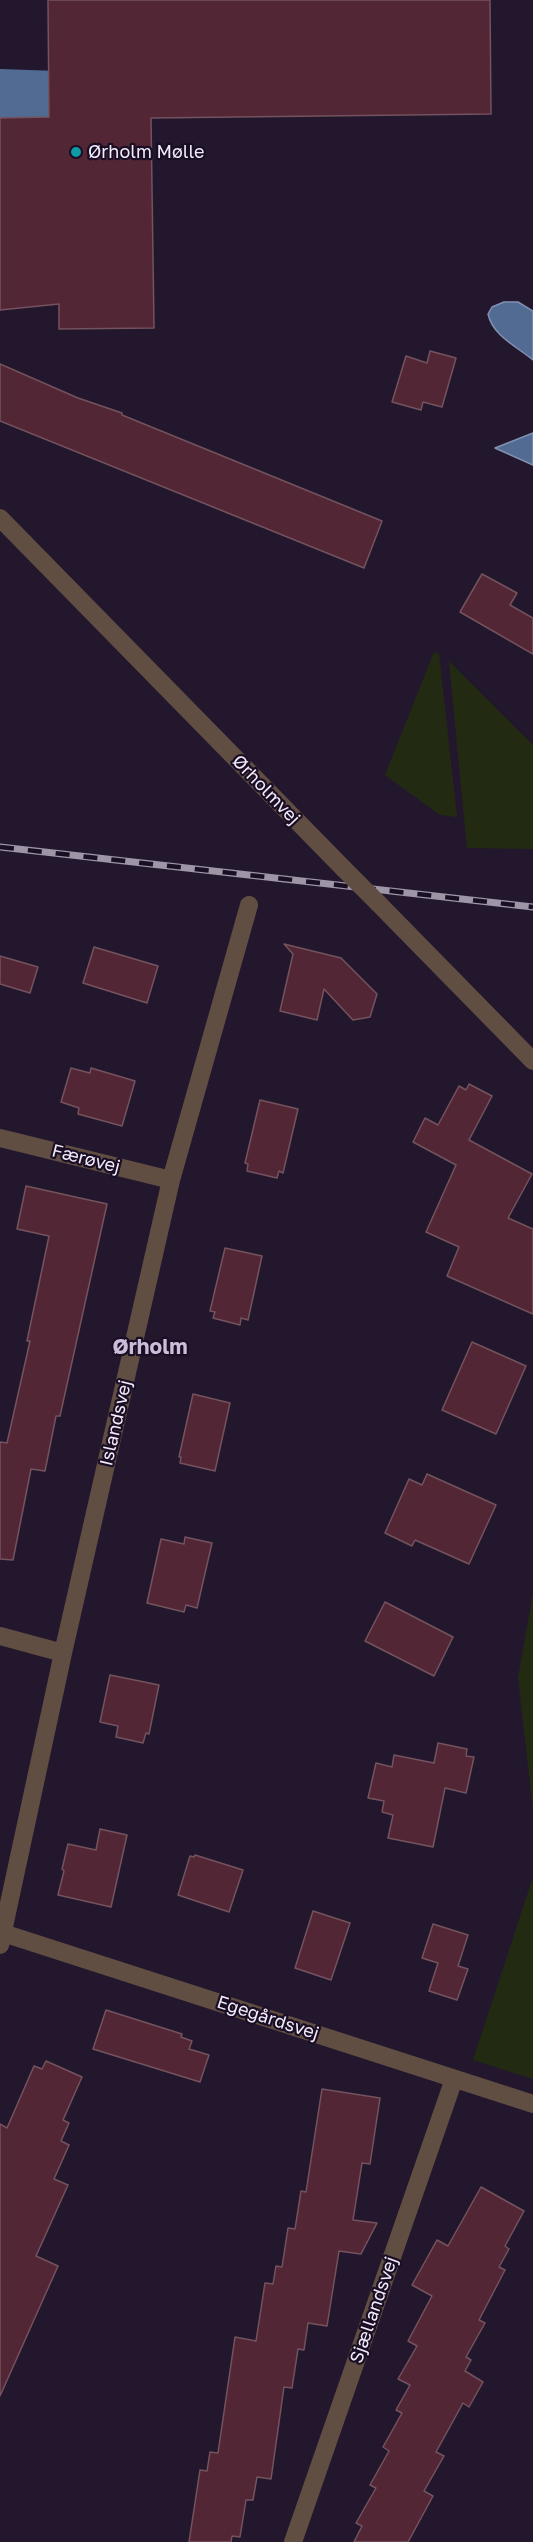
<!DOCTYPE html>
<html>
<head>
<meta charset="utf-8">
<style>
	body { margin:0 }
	canvas { display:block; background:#23172d }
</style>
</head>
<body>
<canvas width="533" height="2542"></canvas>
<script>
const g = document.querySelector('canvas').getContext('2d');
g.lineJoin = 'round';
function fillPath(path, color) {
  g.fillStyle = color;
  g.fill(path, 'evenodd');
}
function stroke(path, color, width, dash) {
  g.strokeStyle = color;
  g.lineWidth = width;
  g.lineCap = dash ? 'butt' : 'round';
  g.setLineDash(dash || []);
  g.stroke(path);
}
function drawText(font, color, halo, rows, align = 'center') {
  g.font = font + ' "Golos Text",sans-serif';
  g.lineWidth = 4.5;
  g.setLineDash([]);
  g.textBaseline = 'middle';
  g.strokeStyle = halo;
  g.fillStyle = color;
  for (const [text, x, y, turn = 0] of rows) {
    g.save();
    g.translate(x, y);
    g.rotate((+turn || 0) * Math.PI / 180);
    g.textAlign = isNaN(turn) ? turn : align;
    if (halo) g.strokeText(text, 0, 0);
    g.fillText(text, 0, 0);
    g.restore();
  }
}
const green = new Path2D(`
	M434,652L439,654L457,817L440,815L385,775Z
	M449,661L533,745V849L467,848Z
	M533,1593V1810L518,1678Z
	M533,1877V2079L473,2060Z`);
const water = new Path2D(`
	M504,302H518L533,311V360C516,346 493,336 488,314L492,307Z
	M533,433V465L495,448Z`);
const river = new Path2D(`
	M0,99L56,101`);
const building = new Path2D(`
	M48,0H490L491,114L151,118L154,328L59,329V304L0,310V118L49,117Z
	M430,351L456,358L442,407L423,402L421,410L392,402L406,356L427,363Z
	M0,364L78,398L122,413V415L382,521L364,568L0,421Z
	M482,574L517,593L510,605L533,618V654L460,612Z
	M284,944L341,958L377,994L370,1017L353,1020L324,989L317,1020L280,1011L293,954Z
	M94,947L158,966L147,1003L83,983Z
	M0,956L38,967L30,993L0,984Z
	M71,1068L90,1073L91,1068L135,1081L122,1126L78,1114L79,1108L61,1102Z
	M469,1084L492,1096L469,1140L532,1174L508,1218L533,1229V1314L447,1276L459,1247L426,1232L456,1165L413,1142L425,1118L438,1125L459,1086L466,1090Z
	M260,1100L298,1109L283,1173L279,1171L277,1178L247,1171L248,1164L245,1163Z
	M26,1186L107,1204L60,1416H56L45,1471L31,1469L13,1560L0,1559V1442L7,1443L30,1341H27L49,1236L17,1229Z
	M225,1248L262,1256L248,1320L241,1318L240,1325L213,1318L215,1312L210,1311Z
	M472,1342L526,1366L496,1434L442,1410Z
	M193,1394L230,1403L215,1471L180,1463L181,1457H179Z
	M427,1474L496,1505L469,1564L415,1540L412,1546L385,1533L409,1479L422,1485Z
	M185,1537L212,1543L197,1608L186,1605L184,1612L147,1603L161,1539L184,1544Z
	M385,1602L453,1637L434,1676L365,1641Z
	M110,1675L159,1685L149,1734L146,1733L143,1743L116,1737L118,1726L100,1722Z
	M438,1743L467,1749L466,1756L474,1757L466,1793L445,1788L433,1847L388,1838L393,1815L382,1812L384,1801L368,1798L376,1763L392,1767L394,1755L434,1763Z
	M100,1829L127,1835L111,1907L58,1895L64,1871L62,1869L68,1844L96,1850Z
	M195,1855L243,1870L229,1912L178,1895L190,1856L194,1857Z
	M313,1911L350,1923L331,1980L295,1968Z
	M433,1924L468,1935L458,1966L468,1969L457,2000L429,1991L438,1963L422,1958Z
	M106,2010L182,2034L181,2037L192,2041L189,2049L209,2055L200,2082L93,2049Z
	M46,2061L82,2077L63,2120L69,2123L61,2141L69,2145L54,2179L68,2185L36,2256L58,2266L0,2396V2124L7,2128L34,2066L42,2069Z
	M322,2089L380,2098L370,2164L362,2163L353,2220L377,2223L361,2254L339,2251L327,2326L308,2323L304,2350L298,2349L292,2388L284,2387L271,2479L257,2477L253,2500H246L240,2537L232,2536L231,2542H189L200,2470L207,2471L210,2452L218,2453L235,2337L256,2341L265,2283L273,2284L276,2266L282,2267L288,2228L295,2229L301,2191L306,2192Z
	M481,2187L524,2211L505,2246L509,2249L499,2267L505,2270L479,2320L485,2323L466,2357L471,2360L465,2371L483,2382L469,2407L463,2403L436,2452L444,2456L424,2491L433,2496L408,2542H354L362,2526L356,2523L376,2488L370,2485L389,2451L383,2447L402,2413L396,2410L410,2385L398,2379L417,2346L408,2341L432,2296L412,2285L437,2240L448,2246Z`);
const minor = new Path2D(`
	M0,1138L171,1180
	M0,1636L63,1653
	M3,1933L533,2104
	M0,1945L63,1653L171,1180L249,905
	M293,2542L454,2079`);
const tertiary = new Path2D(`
	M0,518L344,869
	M378,903L533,1061`);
const rail = new Path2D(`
	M0,847L533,907`);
const tertiaryBridge = new Path2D(`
	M344,869L378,903`);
const markers = [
	[76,152,6,"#0f9aa8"]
];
const poiNames = [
	["Ørholm Mølle",88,152]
];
const streetNames = [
	["Ørholmvej",266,790,46],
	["Færøvej",86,1159,14],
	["Islandsvej",116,1423,-77],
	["Egegårdsvej",268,2018,18],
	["Sjællandsvej",374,2310,-71]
];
const quarterNames = [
	["Ørholm",150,1347]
];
fillPath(green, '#222b12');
fillPath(water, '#516b92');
stroke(water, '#8291b2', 1.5);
stroke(river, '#516b92', 60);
fillPath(building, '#532636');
stroke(building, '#73535d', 1.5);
stroke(minor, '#614e43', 18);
stroke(tertiary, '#614e43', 18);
stroke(rail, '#9e95a7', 7);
stroke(rail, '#190e23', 4.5, [14]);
stroke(tertiaryBridge, '#614e43', 18);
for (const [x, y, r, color] of markers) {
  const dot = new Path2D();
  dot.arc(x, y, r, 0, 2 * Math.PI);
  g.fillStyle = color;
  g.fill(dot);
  stroke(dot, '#190e23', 2);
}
drawText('18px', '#f3ebfb', '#190e23', poiNames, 'left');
drawText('18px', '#f3ebfb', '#190e23', streetNames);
drawText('bold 21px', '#cbbcda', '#190e23', quarterNames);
</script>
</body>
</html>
